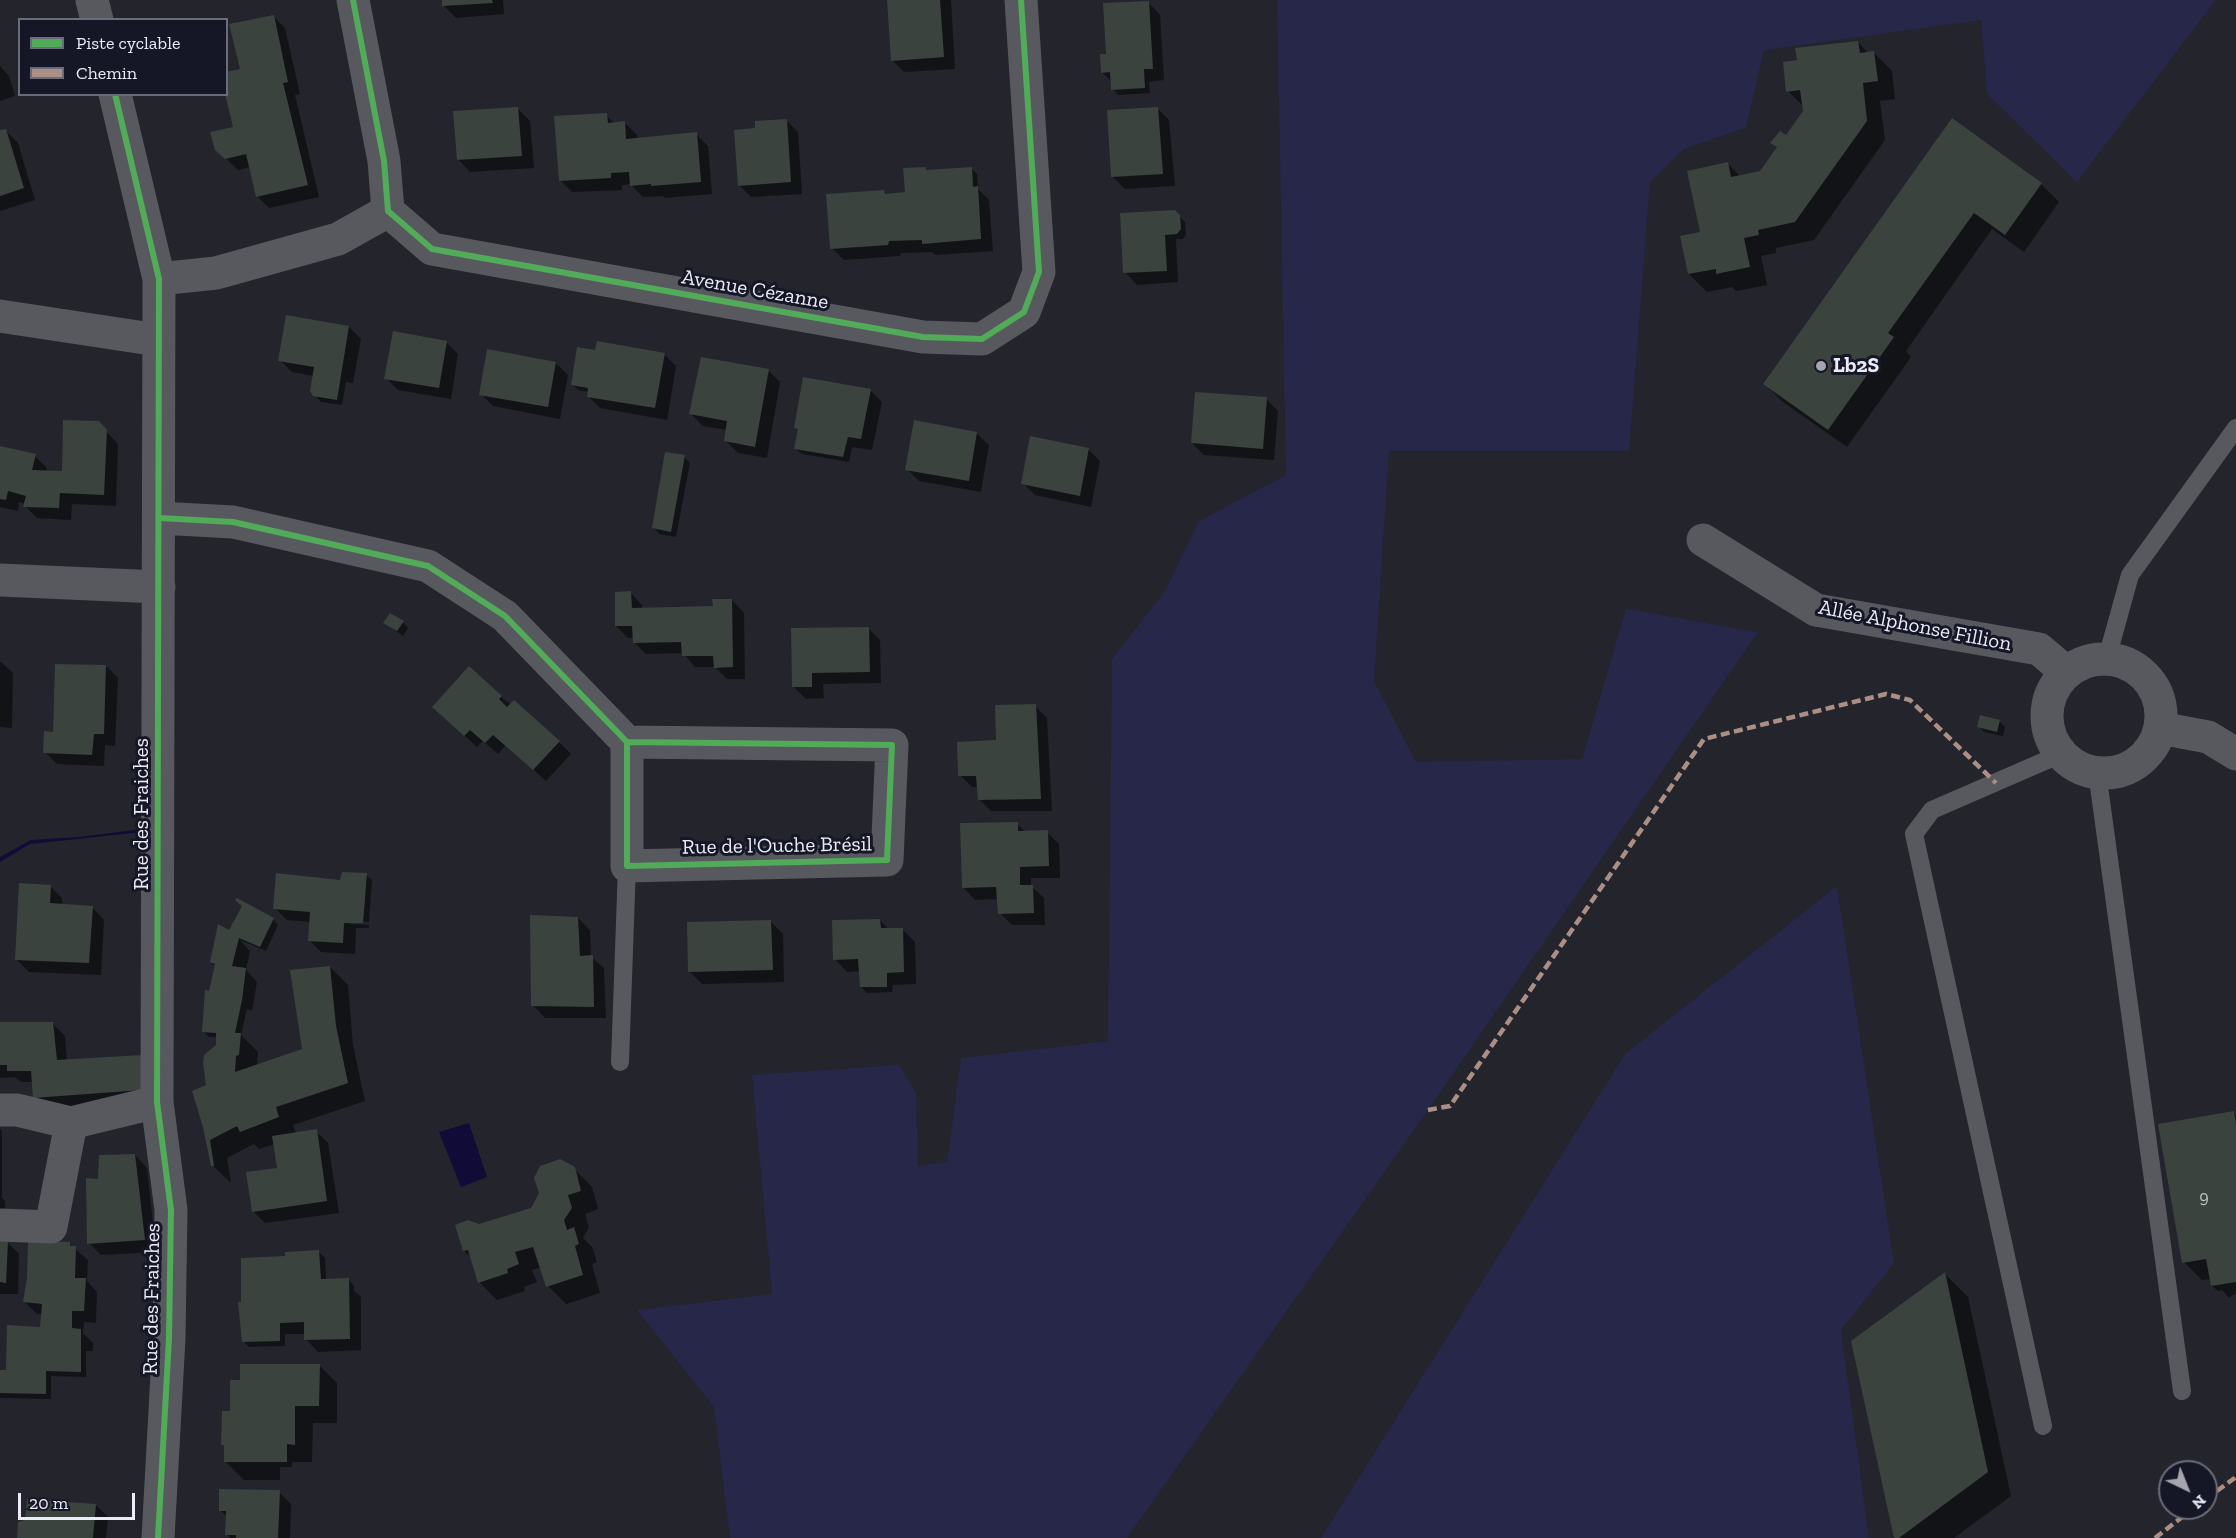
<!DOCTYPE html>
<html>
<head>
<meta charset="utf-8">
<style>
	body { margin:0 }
	#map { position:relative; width:2236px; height:1538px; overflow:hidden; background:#23242c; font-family:"Zilla Slab",serif }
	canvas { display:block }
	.legend { position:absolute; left:18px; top:18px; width:210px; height:78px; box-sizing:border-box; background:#161726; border:2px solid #6b6c79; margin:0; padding:8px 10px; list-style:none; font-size:18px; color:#eaebf6 }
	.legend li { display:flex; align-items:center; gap:12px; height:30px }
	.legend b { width:30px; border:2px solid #6b6c79 }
	.north { position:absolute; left:2158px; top:1460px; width:60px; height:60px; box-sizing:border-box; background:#161726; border:2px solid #6b6c79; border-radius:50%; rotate:137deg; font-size:16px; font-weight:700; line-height:24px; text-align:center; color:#eaebf6 }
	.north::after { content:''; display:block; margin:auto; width:21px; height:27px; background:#a4a5af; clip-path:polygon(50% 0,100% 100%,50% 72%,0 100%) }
	.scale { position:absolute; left:18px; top:1493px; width:117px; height:27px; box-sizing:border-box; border:3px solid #eaebf6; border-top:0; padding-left:8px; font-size:18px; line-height:21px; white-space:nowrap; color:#eaebf6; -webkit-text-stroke:4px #161726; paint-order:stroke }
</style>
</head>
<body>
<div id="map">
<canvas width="2236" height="1538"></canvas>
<ul class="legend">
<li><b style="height:8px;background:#51ab58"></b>Piste cyclable</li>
<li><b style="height:8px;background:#ac8f84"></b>Chemin</li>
</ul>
<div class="north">N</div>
<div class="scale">20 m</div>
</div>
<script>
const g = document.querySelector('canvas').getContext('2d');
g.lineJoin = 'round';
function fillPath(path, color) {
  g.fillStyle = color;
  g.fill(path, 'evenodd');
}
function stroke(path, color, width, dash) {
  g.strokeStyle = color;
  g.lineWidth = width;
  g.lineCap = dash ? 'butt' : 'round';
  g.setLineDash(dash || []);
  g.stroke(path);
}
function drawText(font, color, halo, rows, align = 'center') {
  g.font = font + ' "Zilla Slab",serif';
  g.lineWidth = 6;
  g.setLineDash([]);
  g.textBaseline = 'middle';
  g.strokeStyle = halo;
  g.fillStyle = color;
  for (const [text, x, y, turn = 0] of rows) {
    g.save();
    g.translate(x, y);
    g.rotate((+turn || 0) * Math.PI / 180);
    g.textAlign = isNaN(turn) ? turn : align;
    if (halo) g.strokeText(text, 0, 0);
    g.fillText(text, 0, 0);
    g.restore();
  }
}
const green = new Path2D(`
	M1277,0H2216L2077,182L1987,94L1981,20L1764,50L1746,128L1684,149L1650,182L1629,451H1389L1374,681L1416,762L1582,759L1626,609L1758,632L1428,1110L1127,1538H730L714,1407L637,1310L772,1294L752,1075L899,1065L916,1093L918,1166L947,1162L961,1058L1108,1041L1112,659L1165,591L1199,521L1286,475Z
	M1837,886L1894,1263L1841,1330L1869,1538H1321L1625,1054Z`);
const water = new Path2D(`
	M142,829V832L30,844L0,862V857L31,840L79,837Z
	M469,1123L487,1177L461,1187L439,1132Z`);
const shadow = new Path2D(`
	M443,0H503L504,14L456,18L444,6Z
	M888,0H951L955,69L904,72L892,60Z
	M1148,2L1160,15L1164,80L1149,82L1150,93L1118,95L1113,89L1112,82L1102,72L1108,55Z
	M273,16L285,28L300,94L295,95L319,197L269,208L257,196L250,167L238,170L216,149L235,128L241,70Z
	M1858,42L1869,54L1874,53L1892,71L1895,99L1880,101L1885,140L1814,240L1776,248V253L1761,256L1767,285L1736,291L1732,287L1707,292L1689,274L1702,233L1728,164L1740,176L1761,172L1778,148L1772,143L1786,138L1804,111V107L1788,91L1799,62Z
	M0,66L9,76L15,96L0,101Z
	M1157,108L1169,120L1175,186L1125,189L1113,177Z
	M518,109L530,121L534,168L470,172L458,159Z
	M606,115L615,124L625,123L637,135V140L696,134L708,146L712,194L665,198L663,196L643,197L630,184L622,185V190L572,192L560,180Z
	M786,120L798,132L802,194L751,197L739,185L757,130Z
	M1953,120L2041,184L2059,202L2024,252L1992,229L1906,351L1911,357L1847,447L1783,402L1765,384Z
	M5,130L18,143L35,200L0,211V132Z
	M926,169L928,171L972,169L977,174L978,189L989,200L993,251L936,255L932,252L901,253L900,256L844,260L832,248L884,192L887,195L907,194Z
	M1175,212L1185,222L1186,235L1183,239H1176L1178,282L1137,285L1125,272Z
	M349,327L361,339L353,383L346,382L342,405L321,402L315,395L314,376L292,372L280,360Z
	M446,342L458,354L451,399L398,390L386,378Z
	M597,352L664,354L676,366L667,420L600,408L588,396L589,392L578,390L572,384Z
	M556,363L568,375L560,419L493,406L481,394Z
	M768,370L780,382L767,458L738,453L726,441L727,430L703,426L691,414Z
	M870,390L882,402L872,450L852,447L849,462L802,454L796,449L799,430L796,427Z
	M1266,399L1278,411L1274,460L1204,455L1192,443Z
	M98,423L118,444L116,506L72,504L71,520L37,518L25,506V504L19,502L18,511L0,507V448L35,456L47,468L46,472L64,473Z
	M976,433L989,445L981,492L919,481L907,469Z
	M1088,449L1100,461L1091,507L1035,495L1023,483Z
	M684,457L690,463L676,537L659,534L654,528Z
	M630,592L642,605V609L714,607L732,600L744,613L745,679H727L715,667H695L683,653L646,654L634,642V638H628L616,626Z
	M403,622L408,628L403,636L385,623Z
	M868,628L880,640L881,683L823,684L824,698L806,699L794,687Z
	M0,661L13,673L12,728L0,727Z
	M106,666L118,678L115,746L105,745L104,766L57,764L45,752L54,733Z
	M501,697L559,742L571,754L546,781L506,745L498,754L483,741L477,747L446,719Z
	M1035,706L1047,718L1052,811H991L979,799L978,787H972L960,775Z
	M1999,721L2005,727L2003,736L1984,732L1979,726Z
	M1017,824L1026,832H1047L1059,844L1060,878H1031V886L1044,898L1045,925H1012L1000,913L999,899L975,900L963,887Z
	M366,875L372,880L369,922L350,921V924L369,925V928H356L355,954L321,952L309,940L311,922L287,920L275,908Z
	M50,886L62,898V906L92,907L104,920L101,975L29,972L17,960Z
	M578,918L590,930L591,957L604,968L606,1018H545L533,1005Z
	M273,919L278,925L266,951L240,940L250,951L246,970L257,982L252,1011L247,1009L241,1035L258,1052L257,1066L304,1050L330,967L348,985L353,1045L365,1101L293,1125L296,1134L316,1131L328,1143L339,1213L265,1223L253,1211L279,1169L275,1144L259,1149L254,1144L227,1158L231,1183L212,1165L204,1127L208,1086L218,1046V1037H209L203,1031L216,967L211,962L228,931Z
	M880,920L889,930H903L915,942L916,984L893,985L892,992L867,993L861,987V971L847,972L835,959Z
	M771,922L783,934L784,982L702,984L690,972Z
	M0,1024H53L65,1036L67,1061L141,1057L154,1102L46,1109L34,1097L33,1082H21L15,1077L0,1078Z
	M2233,1112L2236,1115V1293L2229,1298L2222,1290L2218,1291L2212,1286L2211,1279L2202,1280L2184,1262Z
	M0,1129L2,1131V1198L5,1201L6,1219H0Z
	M135,1155L147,1168L156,1252L101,1255L89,1243L100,1180Z
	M574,1169L592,1187L598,1209L585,1214L589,1227L583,1238L592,1247L597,1262L592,1264L600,1293L566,1304L548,1286L541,1267L532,1270L537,1282L524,1287L525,1291L497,1300L479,1282L472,1258L464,1251L479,1226L532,1209Z
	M0,1242H7L19,1254L18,1294H0Z
	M69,1244L88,1260L87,1281L97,1292L96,1323L84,1322L83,1333L93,1343V1351H86V1377L51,1376V1399L0,1398V1371L8,1372L41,1330L43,1314H37L25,1302Z
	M319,1252L325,1258L326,1280H349L354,1286V1291L361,1297V1350L318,1352L306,1339V1334H285V1346L249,1347L243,1341L287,1257Z
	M1945,1274L1968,1297L2011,1496L1954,1538H1895Z
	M319,1365L337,1383V1423H313L312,1462H292V1467H280V1480H244L226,1462V1447L223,1444L241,1381Z
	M279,1492L291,1504L290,1538H230L227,1534V1517L220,1510Z
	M96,1505L108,1517L106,1538H19L27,1521L61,1509Z`);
const building = new Path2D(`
	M442,0H492L493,3L442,6Z
	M887,0H940L944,57L891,61Z
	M1149,1L1153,69H1144L1145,88L1111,90L1110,72L1101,73L1100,54H1106L1103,3Z
	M274,15L288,82L283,83L308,185L256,197L246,154L225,159L215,150L210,132L233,127L225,94H226V72L240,69L229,24Z
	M1858,41L1860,53L1874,51L1878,81L1863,83L1867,121L1795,222L1758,230L1759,235L1744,238L1750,267L1716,274V269L1688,274L1680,236L1700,232L1687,171L1728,162L1731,177L1760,171L1777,147L1770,143L1780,131L1786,135L1803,111L1800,90L1786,92L1783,62L1797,60L1795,48Z
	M518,107L522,156L457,160L453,111Z
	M1158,107L1163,174L1111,177L1107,110Z
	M607,113L608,123L625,121L626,139L697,132L701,182L651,186V184L630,186L629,172L611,173V178L559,181L554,116Z
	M1952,118L2042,183L2005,235L1974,213L1888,333L1894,337L1828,430L1763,384Z
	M787,119L791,182L738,186L734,130L755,128V121Z
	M6,129L24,188L0,196V130Z
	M926,167V170L972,167L973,187L978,186L981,239L922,244V240L889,241L888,245L830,249L826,194L884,190L885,194L905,192L903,168Z
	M1175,210L1180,215L1181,229L1177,234L1165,235L1167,271L1123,273L1120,213Z
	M286,315L349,326L337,400L313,396L310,391L314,367L278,361Z
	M393,331L447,341L439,388L384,379Z
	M597,341L665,353L655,408L587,397L588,388L571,385L577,347L595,350Z
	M487,349L556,362L548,407L479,395Z
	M701,357L769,369L755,447L724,441L727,421L689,414Z
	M803,377L871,389L861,439L848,437L843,457L794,449L798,429L794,428Z
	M1195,392L1267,397L1263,449L1191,443Z
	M63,420L99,421L107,430L104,495L60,493L59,508L23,507L26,496L8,491L6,500L0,499V446L36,454L32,470L62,471Z
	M914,420L977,432L969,481L905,470Z
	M1030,436L1089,448L1080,496L1021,484Z
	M665,452L685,455L671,532L652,528Z
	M631,591L632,608L713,606L712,599H732L733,667L714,668L713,656H682L681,642L633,643L632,626H615V592Z
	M390,613L404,621L397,631L383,623Z
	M869,627L870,672L812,673V687H792L791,628Z
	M55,664L106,665L104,734H94L92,755L43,753L44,731L53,732Z
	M469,666L502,696L499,699L507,707L514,700L560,741L533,770L493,735L485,743L470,730L464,736L432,707Z
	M1036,704L1041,799L978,800L976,776H958L957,742L996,740L995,705Z
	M1980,715L2000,720L1997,732L1977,727Z
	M1018,822V831L1048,830L1049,866L1020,867V885H1033L1034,913L998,914L996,887L962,888L960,823Z
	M342,872L367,873L363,923H344L343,943L308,941L310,912L273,909L276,873L340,880Z
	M19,883L51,885L50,903L93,906L89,963L15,960Z
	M237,898L274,918L260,947L239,938L232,966L246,968L242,1000L235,1033H241L239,1055L236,1056L235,1072L302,1049L290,970L330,966L336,1026L348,1083L276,1107L279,1117L274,1119L240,1132L237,1126L210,1140L214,1166H211L203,1127L192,1091L206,1085L203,1063L204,1055L216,1045V1033L202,1032L205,990L209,991L215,964L210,962L218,924L229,930L242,906L235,900Z
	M530,915L578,917L580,956L593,955L594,1007L531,1006Z
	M880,919L881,928H903L904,972L887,973V987H860L858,959L833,960L832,920Z
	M771,920L773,970L688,972L687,922Z
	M0,1022H53L57,1060L142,1055V1090L33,1098L31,1071H7V1065H0Z
	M2234,1111L2236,1125V1282L2211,1286L2206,1259L2182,1263L2158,1124Z
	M317,1129L327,1201L252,1212L246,1172L277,1168L272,1136Z
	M135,1154L145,1240L87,1244L86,1178L98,1179L99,1155Z
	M560,1159L575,1167L581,1191L568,1195L572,1208L564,1220L567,1230L574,1227L579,1244L575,1246L583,1275L546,1287L533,1247L515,1252L519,1264L507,1269L508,1273L478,1283L468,1250L463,1251L455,1225L468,1220L479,1224L531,1208L539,1193L534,1178L540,1166Z
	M0,1240L8,1241L6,1283L0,1282Z
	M28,1241L70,1242V1246H76L75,1278H86L84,1311H72V1328L81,1329V1372L46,1371V1394L0,1393V1370H6L7,1325L40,1327L42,1304L23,1302L27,1278Z
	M319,1250L321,1279L349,1278L350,1339L304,1340V1322L280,1323V1341L242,1342L238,1302H241V1258L285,1256V1252Z
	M1945,1272L1988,1472L1899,1538H1894L1851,1341Z
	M240,1364H320L319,1406H295V1445L287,1444V1462H224V1445H221L222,1411H230V1380H240Z
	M219,1489L280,1490L278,1538H236V1535H225L226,1511H219Z
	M27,1499L55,1501L61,1507L68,1502L96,1504L93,1538H17L18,1522L25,1520Z`);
const service = new Path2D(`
	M2107,658L2130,575L2236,428
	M2097,772L2182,1391
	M620,1062L627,866
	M2043,1426L1914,834L1932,810L2061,754`);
const minor = new Path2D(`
	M92,0L97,20
	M353,0L384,161L388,211L432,249L923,337L982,339L1024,312L1039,272L1021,0
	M115,94L159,279L157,1102L171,1210L169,1338L158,1538
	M159,279L216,273L338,239L388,211
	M0,316L158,340
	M159,518L233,522L428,566L505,616L627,742V866L887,860L892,745L627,742
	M1703,540L1816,610L2039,649L2066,672
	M0,580L159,587
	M2047 716a57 57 0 1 1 114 0a57 57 0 1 1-114 0Z
	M2160,728L2208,737L2236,754
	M0,1110H17L71,1123L157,1102
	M0,1225L51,1227L71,1123`);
const quiet = new Path2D(`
	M1428,1110L1450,1106L1704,739L1886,694L1910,700L1996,783
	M2206,1499L2236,1477
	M2155,1538L2194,1508`);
const cycleway = new Path2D(`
	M353,0L384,161L388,211L432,249L923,337L982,339L1024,312L1039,272L1021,0
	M115,94L159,279L157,1102L171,1210L169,1338L158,1538
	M159,518L233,522L428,566L505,616L627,742V866L887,860L892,745L627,742`);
const markers = [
	[1821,366,6,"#a4a5af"]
];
const numberNames = [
	["9",2204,1198]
];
const streetNames = [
	["Avenue Cézanne",755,290,10],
	["Allée Alphonse Fillion",1915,626,11],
	["Rue des Fraiches",142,814,-90],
	["Rue de l'Ouche Brésil",777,846,-1],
	["Rue des Fraiches",152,1299,-89]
];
const poiNames = [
	["Lb2S",1833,366]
];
fillPath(green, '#262749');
fillPath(water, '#110b38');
fillPath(shadow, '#0007');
fillPath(building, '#3b433e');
stroke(service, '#58595f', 18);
stroke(minor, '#58595f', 33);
stroke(quiet, '#ac8f84', 4.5, [9, 4.5]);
stroke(cycleway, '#51ab58', 6);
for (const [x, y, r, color] of markers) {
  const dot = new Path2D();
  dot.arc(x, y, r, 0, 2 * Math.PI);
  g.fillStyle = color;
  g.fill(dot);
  stroke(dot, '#161726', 2);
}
drawText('18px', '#bec1c8', null, numberNames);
drawText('21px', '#eaebf6', '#161726', streetNames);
drawText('bold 21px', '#eaebf6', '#161726', poiNames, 'left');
</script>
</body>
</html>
